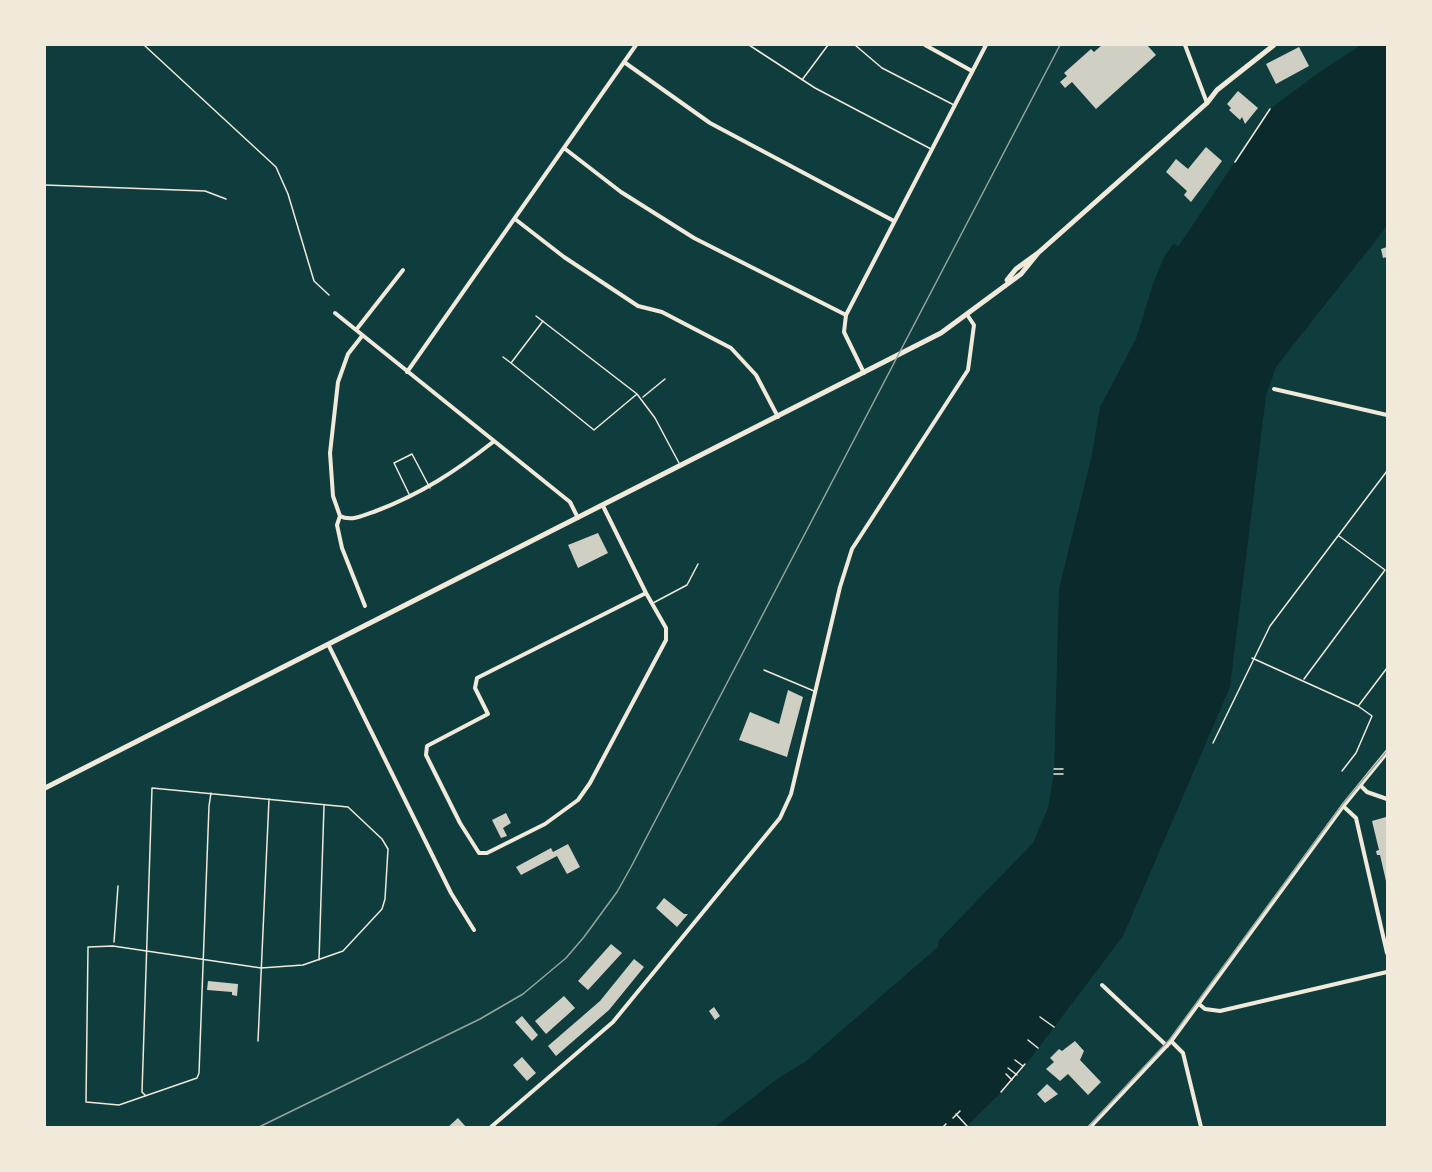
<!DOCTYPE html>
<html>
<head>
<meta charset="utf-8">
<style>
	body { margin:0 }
	#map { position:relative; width:1432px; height:1172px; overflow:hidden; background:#0f3d3e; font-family:"Titillium Web",sans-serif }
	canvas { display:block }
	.frame { position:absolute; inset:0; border:46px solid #f1e9da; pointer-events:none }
</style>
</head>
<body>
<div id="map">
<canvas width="1432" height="1172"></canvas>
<div class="frame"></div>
</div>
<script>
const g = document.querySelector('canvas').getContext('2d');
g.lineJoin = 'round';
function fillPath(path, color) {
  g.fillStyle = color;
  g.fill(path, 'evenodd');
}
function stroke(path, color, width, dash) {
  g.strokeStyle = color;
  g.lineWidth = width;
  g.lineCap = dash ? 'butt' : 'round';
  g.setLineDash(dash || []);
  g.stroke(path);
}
const water = new Path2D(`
	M1361,45H1387V226L1276,367L1266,396L1230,687L1123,936L1015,1079L966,1127H715L777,1079L805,1062L938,947L939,940L1033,843L1048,808L1054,774L1059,589L1092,454L1100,407L1136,339L1153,284L1164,257L1174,243L1178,247L1270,109L1321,71Z`);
const building = new Path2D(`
	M1102,45H1147L1156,55L1096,109L1072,82L1065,88L1060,82L1067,76L1064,73L1091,49L1094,52Z
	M1299,47L1309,66L1276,84L1266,64Z
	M1238,91L1258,108L1245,124L1242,117L1240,120L1229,110L1231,108L1227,104Z
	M1206,147L1222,161L1191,202L1184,195L1187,191L1166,172L1176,159L1188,169Z
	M1387,247V257L1383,258L1381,249Z
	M598,533L608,553L578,568L568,545Z
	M788,690L803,697L787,757L739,740L750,712L779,724Z
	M506,813L511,823L503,828L507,836L501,838L492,820Z
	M1386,817L1387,821L1386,881L1380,855H1377L1376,851L1379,850L1372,821Z
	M568,844L580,867L567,874L557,856L521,875L516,867L551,848L553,852Z
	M664,898L684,914H688L677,927L656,908Z
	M611,944L622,953L588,990L578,981Z
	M634,959L644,967L609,1010L556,1056L548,1046L600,1001Z
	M208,981L238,984L237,996L232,995V992L207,990Z
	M564,996L575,1008L546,1034L535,1021Z
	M714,1007L720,1016L715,1020L709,1011Z
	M522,1016L538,1035L532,1041L515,1022Z
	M1075,1041L1084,1051L1080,1060L1101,1082L1088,1095L1068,1074L1060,1081L1046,1069L1054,1062L1050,1058L1059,1049L1062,1051Z
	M522,1057L536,1073L527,1081L513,1065Z
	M1047,1084L1058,1094L1045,1103L1037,1094Z
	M458,1118L466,1127H448Z`);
const path = new Path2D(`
	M144,45L276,167L288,194L314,281L329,295
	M1235,162L1270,109
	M45,185L205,191L226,199
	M1054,769H1063
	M1054,774H1063
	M114,942L118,886
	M1040,1017L1054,1027
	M1028,1040L1038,1048
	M1015,1060L1023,1066
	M1008,1068L1017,1075
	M1006,1074L1012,1080
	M1001,1092L1025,1064
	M956,1114L967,1126
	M953,1118L960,1111
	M943,1127L946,1124`);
const service = new Path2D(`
	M749,45L815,88L931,149
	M855,45L882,68L954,105
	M802,80L828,45
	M536,316L637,394L655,418L679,463
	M543,321L511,363L594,430L637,394
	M503,357L511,363
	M643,397L665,379
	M409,494L394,463L412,454L430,488
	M653,603L687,585L698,564
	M1252,658L1358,706L1372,716L1356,753L1342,771
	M764,670L814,691
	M1304,679L1385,570L1339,536
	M1359,705L1387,668
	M1213,743L1270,626L1387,471
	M319,960L324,806
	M258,1041L269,799
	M146,1096L142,1092L152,788L348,807L382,839L388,849L385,899L382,909L343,951L303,965L261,968L113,946L88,947L86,1102L119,1105L197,1078L199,1073L209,806L211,793`);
const minor = new Path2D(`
	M925,45L972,71
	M1185,45L1207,103
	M624,62L710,123L894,221
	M564,148L621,192L694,238L846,315
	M515,219L564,257L638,306L662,312L731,348L756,375L778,417
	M335,313L570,502L578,518
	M356,330L403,270
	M362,336L348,354L338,382L330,453L333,496L340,516L337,525L342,548L365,606
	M407,372L636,45
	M864,373L844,332L846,315L986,45
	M1274,389L1387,415
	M603,506L646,593L477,678L475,688L488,714L427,746L426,755L460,823L479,853H487L545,824L578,800L590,783L666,640V628L646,593
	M340,516C351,522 365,515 376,511C421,494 456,471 493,442
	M328,644L451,893L474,930
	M1361,786L1367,792L1387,799
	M1343,806L1356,818L1387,953
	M1102,985L1167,1046
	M1199,1004L1205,1009L1220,1011L1387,972
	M1171,1041L1183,1053L1201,1127
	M491,1127L613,1022L780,818L791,794L840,587L852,549L968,370L974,325L968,316`);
const tertiary = new Path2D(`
	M1090,1127L1171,1041L1343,806L1387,752`);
const secondary = new Path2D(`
	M1007,280L1016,269L1038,253L1207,103L1217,90L1274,45
	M45,788L941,333L1021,274L1038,253`);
const tram = new Path2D(`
	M259,1127L480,1019L523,994L566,958L584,937L617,892L631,867L1060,45
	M1088,1127L1170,1039L1342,805L1387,751`);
fillPath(water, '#0a2a2b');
fillPath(building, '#cfcfc3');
stroke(path, '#f1e9da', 1.5);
stroke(service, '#f1e9da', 1.5);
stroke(minor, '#f1e9da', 4);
stroke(tertiary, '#f1e9da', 4.5);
stroke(secondary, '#f1e9da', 5);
stroke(tram, '#97a49c', 1.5);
</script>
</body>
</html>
